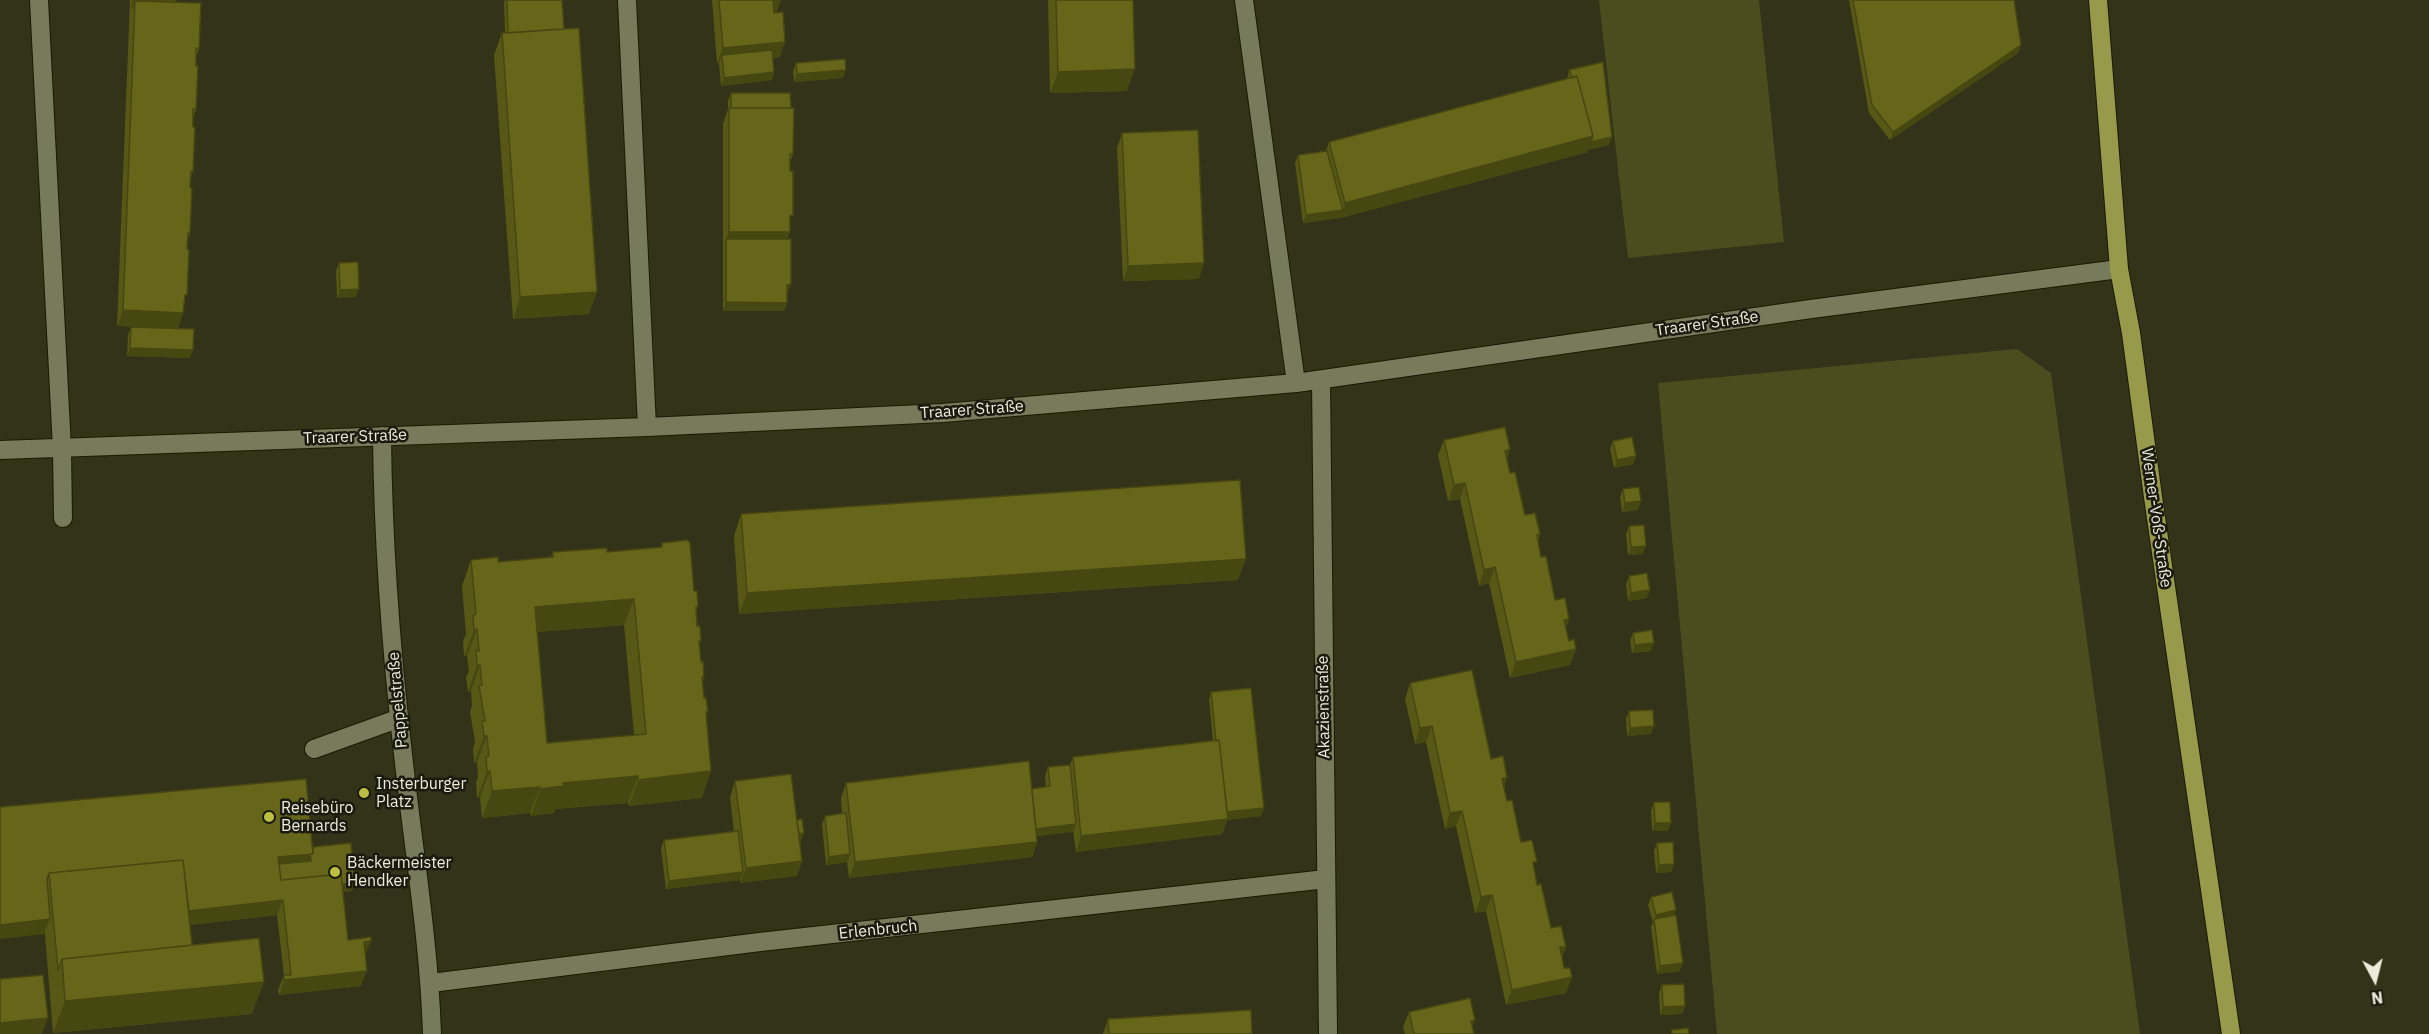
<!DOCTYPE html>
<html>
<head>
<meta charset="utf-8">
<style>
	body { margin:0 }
	#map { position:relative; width:2429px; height:1034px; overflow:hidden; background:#323318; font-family:"IBM Plex Sans",sans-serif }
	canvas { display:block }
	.north { position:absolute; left:2345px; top:950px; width:60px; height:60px; -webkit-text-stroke:4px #1a1a0e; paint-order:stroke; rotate:173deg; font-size:16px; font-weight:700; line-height:24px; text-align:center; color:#ebecdb }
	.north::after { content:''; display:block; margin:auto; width:21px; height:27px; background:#ebecdb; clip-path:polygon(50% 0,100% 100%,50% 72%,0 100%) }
</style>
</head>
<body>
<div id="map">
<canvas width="2429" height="1034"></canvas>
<div class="north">N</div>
</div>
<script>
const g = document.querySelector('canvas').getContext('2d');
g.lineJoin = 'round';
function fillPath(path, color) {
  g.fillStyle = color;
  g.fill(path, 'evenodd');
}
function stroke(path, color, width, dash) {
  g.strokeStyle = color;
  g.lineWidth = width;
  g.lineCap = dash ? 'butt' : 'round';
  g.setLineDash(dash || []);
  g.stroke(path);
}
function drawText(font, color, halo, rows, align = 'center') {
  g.font = font + ' "IBM Plex Sans",sans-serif';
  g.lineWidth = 5;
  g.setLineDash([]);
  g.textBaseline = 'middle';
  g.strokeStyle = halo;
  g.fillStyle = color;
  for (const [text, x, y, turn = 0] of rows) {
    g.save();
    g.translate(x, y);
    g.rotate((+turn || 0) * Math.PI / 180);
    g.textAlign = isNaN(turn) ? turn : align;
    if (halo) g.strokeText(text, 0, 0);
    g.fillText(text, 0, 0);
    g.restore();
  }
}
const green = new Path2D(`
	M1599,0H1759L1784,242L1628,258Z
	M2017,349L2051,373L2140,1034H1717L1658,383Z`);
const minor = new Path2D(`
	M39,0L62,449L63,518
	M627,0L647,427
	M1244,0L1296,383
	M1321,380L1328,1034
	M382,436C383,542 391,649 403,754C413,847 429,940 432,1034
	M0,450L647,427L943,413L1296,383L1811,309L2119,269
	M314,749L400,718
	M431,983L760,942L1326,879`);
const major = new Path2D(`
	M2098,0L2119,269L2131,333L2153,497L2231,1034`);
const wall = new Path2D(`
	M130,0H176L175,2L199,49L196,57V110L193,118V172L190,180V233L187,241L183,313L178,328L117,326Z
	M505,0H562L589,314L513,319L494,55L502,33H505L504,3Z
	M712,0H781L776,13L780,57L773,58L772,80L721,86L719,63H717Z
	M1048,0H1133L1127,91L1050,93Z
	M1849,0H2014L2021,45L2018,53L1890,140L1869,113Z
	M796,63L843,78L794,82L793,71Z
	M1569,70L1609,145L1588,150V152L1340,218L1303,223L1295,163L1298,155L1326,151L1329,142L1567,79Z
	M731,93L793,154L790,163V225L787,239L791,284L788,292H787V303L784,311H723V124L728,109V101Z
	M1122,133L1199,279L1123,281L1117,148Z
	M339,263L356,297L337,298L336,271Z
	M131,327L190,358L127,356L128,335Z
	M1444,440L1510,449L1507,459L1510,473L1525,515L1540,534L1538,541L1541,557L1555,600L1569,619L1566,628L1569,641L1576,649L1570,665L1510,678L1489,583L1479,586L1460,499L1448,501L1438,455Z
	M1613,441L1636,456L1633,464L1614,468L1610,449Z
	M1623,489L1638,510L1622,512L1620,497Z
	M741,514L1238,580L739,614L734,536Z
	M1629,526L1643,554L1628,555L1626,534Z
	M662,543L694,591L698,606L696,612L697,626L701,641L699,646L701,662L704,676L703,681L706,716L702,798L629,806L628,803L555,809L554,813L531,816L530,813L482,818L480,798H477L476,783L478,777L477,762L474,763L473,748L475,742L470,712L472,706L471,691L468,692L466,677L469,671L467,656H464L463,641L466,634L462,586L471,560L498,562L551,557L553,552H607L661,547ZM624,625L634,735L547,743L537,632Z
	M1629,576L1647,598L1628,601L1626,584Z
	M1633,633L1651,651L1632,653L1630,641Z
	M1410,683L1491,759L1507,777L1504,787L1507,801L1521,842L1534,869L1537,885L1551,928L1566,947L1562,957L1564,968L1572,977L1566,993L1506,1005L1486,911L1475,913L1456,826L1445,829L1426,742L1415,744L1405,699Z
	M1211,692L1261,816L1227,820L1222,834L1076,852L1073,831L1037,836V842L1032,857L849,878L847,862L826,865L822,824L825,816L842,813L841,798L846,783L1032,789L1046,787L1045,776L1048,767L1070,765L1073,757L1213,741L1209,700Z
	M1629,711L1651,734L1627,736L1626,719Z
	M735,781L797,820L801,841L800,842L802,861L797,876L740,883V880L666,889L661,848L664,840L734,832L730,797Z
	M1654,802L1668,831H1652L1651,811Z
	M0,807L313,847L352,891L343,892L348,940L365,956L361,986L279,995L278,990L284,975L277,915L190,925L192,945L252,1014L53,1033L45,934Z
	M1657,843L1674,864L1671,872L1656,873L1654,851Z
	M1651,897L1674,916L1680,971L1657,974L1651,927L1653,923L1648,905Z
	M1662,985L1685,1006L1682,1014L1660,1015L1659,993Z
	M1409,1012L1472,1028L1474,1034H1405L1403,1027Z
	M1108,1019L1109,1034H1103Z`);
const shadedWall = new Path2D(`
	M772,0H781L776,14L767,15Z
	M785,42L780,57L723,62L722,55L719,63H717L723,48Z
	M2021,45L2018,53L1890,140L1893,132Z
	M1135,69L1127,91L1050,93L1058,72Z
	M846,70L843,78L794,82L797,74Z
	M774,72L772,80L721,86L724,78Z
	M1593,136L1612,137L1609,145L1588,150V152L1340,218L1303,223L1306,215L1343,210L1345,203Z
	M729,232H790L784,247L726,239Z
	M1204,263L1199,279L1123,281L1128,266Z
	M791,284L788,292L784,293L787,285Z
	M359,289L356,297L337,298L340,290Z
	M597,292L589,314L513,319L520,297Z
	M726,302L787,303L784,311H723Z
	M123,310L183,313L178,328L117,326Z
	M130,348L193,350L190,358L127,356Z
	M1510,449L1504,464L1505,451Z
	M1636,456L1633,464L1614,468L1617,460Z
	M1465,483L1460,499L1448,501L1454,485Z
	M1641,501L1638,510L1622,512L1625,503Z
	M1646,546L1643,554L1628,555L1631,547Z
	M1246,559L1238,580L739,614L747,593Z
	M1495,567L1489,583L1479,586L1484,570Z
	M1650,590L1647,598L1628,601L1631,593Z
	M634,599L624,625L525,633L535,607Z
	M1569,619L1564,634V620Z
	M477,629L467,656H464L474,630Z
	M1654,643L1651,651L1632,653L1635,645Z
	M1576,649L1570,665L1510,678L1516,662Z
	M477,665H480L471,691L468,692Z
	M1432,726L1426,742L1415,744L1420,728Z
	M1654,726L1651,734L1627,736L1630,728Z
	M484,736H487L477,762L474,763Z
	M490,771L480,798H477L487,772Z
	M711,771L702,798L629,806L638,780Z
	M638,776L628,803L555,809L554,813L531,816L540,789L563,783Z
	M1507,777L1502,793V779Z
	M540,787L530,813L482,818L492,791Z
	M1264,808L1261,816L1227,820L1222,834L1076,852L1081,836L1224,812Z
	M1462,811L1456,826L1445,829L1450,813Z
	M1655,823H1671L1668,831H1652Z
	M1076,824L1073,832L1030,837L1033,829Z
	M804,833L801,841L793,842L796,834Z
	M1037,842L1032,857L849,878L855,862Z
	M313,854L308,869L276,872L278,857Z
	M850,854L848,862L826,865L829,857Z
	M802,861L797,876L740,883L746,868Z
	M1674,864L1671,872L1656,873L1659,865Z
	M743,872L740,880L666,889L669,881Z
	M355,883L352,891L336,893L339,885Z
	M1492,895L1486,911L1475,913L1481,897Z
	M283,900L277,915L180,926L186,911Z
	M1676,910L1673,918L1654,919L1653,923L1656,915Z
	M50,919L44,934L0,939V925Z
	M371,941L365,956L364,942Z
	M1560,947H1566L1560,962Z
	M1683,963L1680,971L1657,974L1660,966Z
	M367,971L361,986L279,995L284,980Z
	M1572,977L1566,993L1506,1005L1512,990Z
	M264,982L252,1014L53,1033L65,1001Z
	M1685,1006L1682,1014L1660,1015L1663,1007Z
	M48,1018L42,1034H0V1023Z
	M1475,1020L1470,1034L1471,1021Z`);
const building = new Path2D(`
	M133,0H176L175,2L135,1L132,8Z
	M507,0H562L564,29L508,33Z
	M719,0H773L774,13L783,12L785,42L723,48Z
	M1056,0H1133L1135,69L1058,72Z
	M1853,0H2014L2021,45L1893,132L1872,105Z
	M135,1L201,3L199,49L196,48V66H198L196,110L193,109V127H195L193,172L191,171L190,188H192L190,233H188L187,249L189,250L187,295H185L183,313L123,310Z
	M579,28L597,292L520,297L502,33Z
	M772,50L774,72L724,78L722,55Z
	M845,59L846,70L797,74L796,63Z
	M1603,62L1612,137L1591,142L1593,136L1577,76L1572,78L1569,70Z
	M1577,76L1593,136L1345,203L1329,142Z
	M731,93H790L791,108H731Z
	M729,108H794L793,154H790V171H793V215L790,216V232H729Z
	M1198,130L1204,263L1128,266L1122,133Z
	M1327,151L1343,210L1306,215L1298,155Z
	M726,239H791V284L787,285V303L726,302Z
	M358,262L359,289L340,290L339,263Z
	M131,327L194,329L193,350L130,348Z
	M1505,427L1510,449L1505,451L1510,473L1515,472L1525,515L1535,513L1540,534L1537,535L1541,557L1546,556L1555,600L1565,598L1569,619L1564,620L1569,641L1574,639L1576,649L1516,662L1495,567L1484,570L1465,483L1454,485L1444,440Z
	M1632,437L1636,456L1617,460L1613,441Z
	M1240,480L1246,559L747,593L741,514Z
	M1639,487L1641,501L1625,503L1623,489Z
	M1644,525L1646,546L1631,547L1629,526Z
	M687,540L690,543L694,591H697L698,606L696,607L697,626H700L701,641H699L701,662L703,661L704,676L702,677L704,698H706L708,712H706L711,771L638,780V776L563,783L564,786L540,789V787L492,791L490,771L487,772L486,757L489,756L487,736H484L482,721H485L479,686L482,685L480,665H477L476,650L479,651L477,629L474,630L473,615L476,614L471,560L498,557V562L553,557V552L607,548V552L662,547V543ZM634,599L646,734L547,743L535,607Z
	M1647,573L1650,590L1631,593L1629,576Z
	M1652,630L1654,643L1635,645L1633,633Z
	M1472,670L1491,759L1503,756L1507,777L1502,779L1507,801L1512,800L1521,842L1532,840L1537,862H1533L1537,885L1541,884L1551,928L1561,926L1566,947H1560L1564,968H1570L1572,977L1512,990L1492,895L1481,897L1462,811L1450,813L1432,726L1420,728L1410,683Z
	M1251,688L1264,808L1227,812L1219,740L1216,741L1211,692Z
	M1653,710L1654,726L1630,728L1629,711Z
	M1219,740L1228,819L1081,836L1073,757Z
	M1029,761L1037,842L855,862L846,783Z
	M1070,765L1076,824L1036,829L1032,789L1050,786L1048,767Z
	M791,774L802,861L746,868L735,781Z
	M306,779L313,854L278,857L281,880L341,874L348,940L371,937V941L364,942L367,971L284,980V975H291L283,900L189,911L183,860L49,873L47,879L50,919L0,925V807Z
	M1654,802H1670L1671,823H1655Z
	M846,813L850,854L829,857L825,816Z
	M802,819L804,833L799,834L797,820Z
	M738,831L743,872L669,881L664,840Z
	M1673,842L1674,864L1659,865L1657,843Z
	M351,843L355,883L342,884L341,874L281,880L279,864L311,861L310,854H313V847Z
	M183,860L192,945L62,959L58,970L49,873Z
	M1672,892L1676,910L1656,915L1651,897Z
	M1676,915L1683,963L1660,966L1654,919Z
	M259,938L264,982L65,1001L62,959Z
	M43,975L48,1018L0,1023V979Z
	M1684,984L1685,1006L1663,1007L1662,985Z
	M1470,998L1475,1020L1471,1021L1474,1034H1414L1409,1012Z
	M1251,1010L1252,1034H1109L1108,1019Z
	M1688,1028L1689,1034H1672L1671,1030Z`);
const markers = [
	[364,793,6,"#bdbf43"],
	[269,817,6,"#bdbf43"],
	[335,872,6,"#bdbf43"]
];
const streetNames = [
	["Traarer Straße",1707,324,-8],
	["Traarer Straße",972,410,-4],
	["Traarer Straße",355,437,-2],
	["Werner-Voß-Straße",2156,518,82],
	["Pappelstraße",398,700,-95],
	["Akazienstraße",1324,707,-91],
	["Erlenbruch",878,930,-6]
];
const poiNames = [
	["Insterburger",376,784],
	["Platz",376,802],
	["Reisebüro",281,808],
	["Bernards",281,826],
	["Bäckermeister",347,863],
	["Hendker",347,881]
];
fillPath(green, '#4c4d1f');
stroke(minor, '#1a1b01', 20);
stroke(major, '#1a1b01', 20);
stroke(minor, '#787a5c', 18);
stroke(major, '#97994b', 18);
fillPath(wall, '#575816');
fillPath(shadedWall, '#474712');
fillPath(building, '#65661a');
stroke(building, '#474712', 1.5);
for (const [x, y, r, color] of markers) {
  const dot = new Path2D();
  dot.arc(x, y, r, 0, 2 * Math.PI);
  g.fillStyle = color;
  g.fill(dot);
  stroke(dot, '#1a1a0e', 2);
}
drawText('16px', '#ebecdb', '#1a1a0e', streetNames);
drawText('16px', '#ebecdb', '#1a1a0e', poiNames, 'left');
</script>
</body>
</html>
